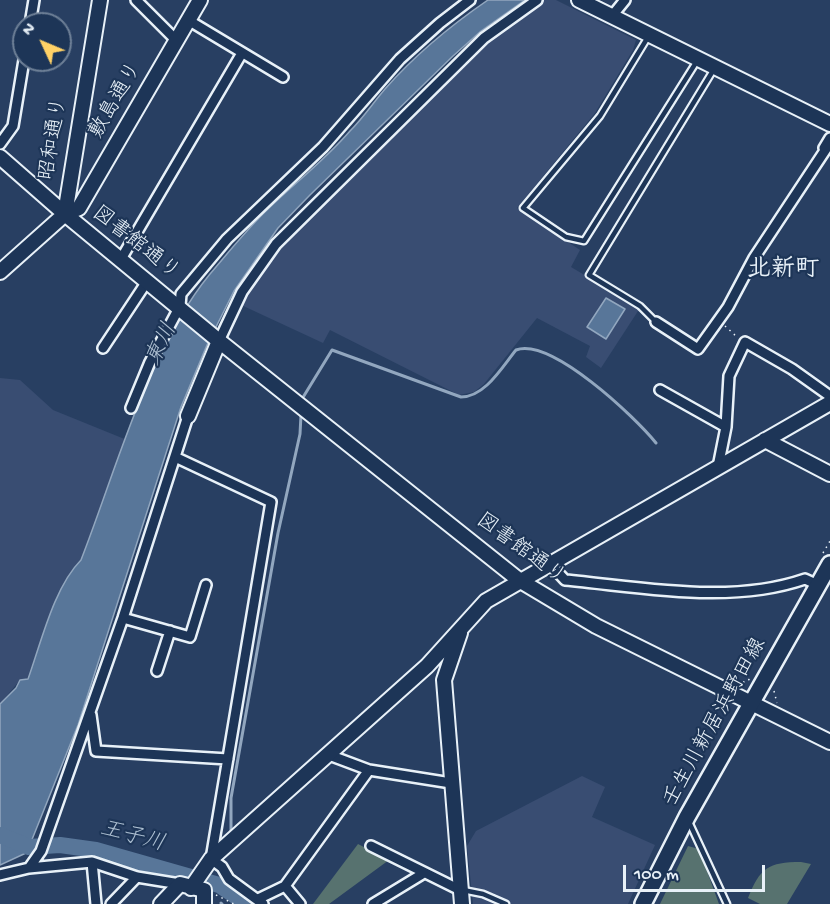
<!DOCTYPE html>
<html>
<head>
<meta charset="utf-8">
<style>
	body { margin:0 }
	#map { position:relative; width:830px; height:904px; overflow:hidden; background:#283f62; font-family:"Gochi Hand",sans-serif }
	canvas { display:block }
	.north { position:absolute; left:12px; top:12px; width:60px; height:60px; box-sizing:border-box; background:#1d3557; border:2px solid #6e8097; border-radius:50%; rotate:314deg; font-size:16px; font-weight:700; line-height:24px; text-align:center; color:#e8f1f8 }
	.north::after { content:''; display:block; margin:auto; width:21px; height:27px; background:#ffd166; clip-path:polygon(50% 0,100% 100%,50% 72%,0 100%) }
	.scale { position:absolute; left:623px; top:865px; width:142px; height:27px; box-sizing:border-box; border:3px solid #e8f1f8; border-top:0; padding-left:8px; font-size:18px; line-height:21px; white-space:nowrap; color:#e8f1f8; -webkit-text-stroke:4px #1d3557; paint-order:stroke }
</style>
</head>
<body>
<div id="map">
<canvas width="830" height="904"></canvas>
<div class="north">N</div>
<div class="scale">100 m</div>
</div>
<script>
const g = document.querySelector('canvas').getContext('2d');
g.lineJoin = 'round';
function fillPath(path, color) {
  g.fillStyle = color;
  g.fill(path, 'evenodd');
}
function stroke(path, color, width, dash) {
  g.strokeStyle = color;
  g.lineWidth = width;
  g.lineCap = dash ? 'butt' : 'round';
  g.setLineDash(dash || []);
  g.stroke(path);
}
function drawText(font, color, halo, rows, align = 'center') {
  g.font = font + ' "Gochi Hand","Klee One",sans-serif';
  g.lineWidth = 4.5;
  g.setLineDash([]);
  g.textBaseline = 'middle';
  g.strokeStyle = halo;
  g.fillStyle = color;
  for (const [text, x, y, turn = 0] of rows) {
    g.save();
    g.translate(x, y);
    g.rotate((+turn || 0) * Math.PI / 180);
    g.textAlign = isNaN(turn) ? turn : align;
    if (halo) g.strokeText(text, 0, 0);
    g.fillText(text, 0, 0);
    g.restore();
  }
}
const built = new Path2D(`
	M542,0H556L636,40L633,50L595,113L517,208L580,250L571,267L640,308L601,368L586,357L590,346L537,318L484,384L474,392L459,395L330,330L323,343L239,304L271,256L313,210L486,41Z
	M0,378L20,380L53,410L127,440L81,560L74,567L53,608L27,679L20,680L0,704Z
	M582,776L605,787L592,817L655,845L628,904H473L467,846L476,831Z`);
const green = new Path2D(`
	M358,844L389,860L329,904H313Z
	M688,846L699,849L719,904H660Z
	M801,862L811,864L787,904H760L748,898C760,868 768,862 801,862Z`);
const water = new Path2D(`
	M488,0H525L481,31L453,56L310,195L278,228L234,291L207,345L181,407L78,725L29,847L26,853L0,865V704L16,688L20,680L28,679C41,643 54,587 81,560C117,468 147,351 210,274C228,253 247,229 268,209C295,183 325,160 350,131C363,118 373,103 385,89C416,54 450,26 488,0Z
	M606,298L625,309L606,339L587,327Z`);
const stream = new Path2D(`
	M302,399L332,350L461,397C485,397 502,367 516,350C551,337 635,417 656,443
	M231,830V798L278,533L300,434L301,415
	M219,885L220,892
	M221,903L222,904`);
const river = new Path2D(`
	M0,835L29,847L60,845L96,850L219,885L247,904`);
const path = new Path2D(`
	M725,326L737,337
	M823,553L830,541
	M737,682H746L752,677
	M774,691L777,703
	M216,895L234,904`);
const lane = new Path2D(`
	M648,37L600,116L523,208L566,237L584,241L697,61
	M656,322L640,306L589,275L714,69
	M689,822L727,904
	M463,890L483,894L506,904`);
const street = new Path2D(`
	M136,0L176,40
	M612,16L625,0
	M188,20L283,77
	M30,24L34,0
	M0,144L13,126L24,60
	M121,259L242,53
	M656,322L698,349L728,307L754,258L826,149L824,148L830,138
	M219,341L242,292L276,244L484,38L537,0
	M103,348L148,280
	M660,390L726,427L718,467
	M131,408L150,362L180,306L181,294L227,239L323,147L400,59L440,23L470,0
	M726,427L729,376L745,342L792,369L830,396
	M175,457L271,502L211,859L222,867L229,879L263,904
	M551,565L565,580C642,587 730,605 805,579L818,585
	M123,618L190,637L206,585
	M157,671L170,631
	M91,715L96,751L228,759
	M329,755L369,770
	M371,846L460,890
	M92,862L96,904
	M29,868L92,862L137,877L180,884
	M0,875L29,868L41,851L123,618L188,416
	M258,899L285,886
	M111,904L137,877
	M300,904L285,886L369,770L451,783
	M373,904L424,873`);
const secondary = new Path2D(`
	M579,0L830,124
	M0,157L65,214L219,341L519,580L596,626L830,742
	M65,214L100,0
	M0,272L65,214L79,208L200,0
	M188,416L219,341
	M765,440L830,474
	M460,633L444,680L462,904
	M191,888L211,859L427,666L486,601L830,403
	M161,904L180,884L204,890V904`);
const primary = new Path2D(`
	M643,904L687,817L830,564`);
const streetNames = [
	["敷島通り",117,101,-60],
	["昭和通り",55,139,-81],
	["図書館通り",135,244,38],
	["図書館通り",520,550,36],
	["壬生川新居浜野田線",716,723,-61]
];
const waterNames = [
	["東川",163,345,-64],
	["王子川",132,838,15]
];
const quarterNames = [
	["北新町",783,271]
];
fillPath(built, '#394d72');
fillPath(green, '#57726f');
fillPath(water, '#587699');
stroke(water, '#92a7bf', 1.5);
stroke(stream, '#92a7bf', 3);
stroke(river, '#587699', 16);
stroke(lane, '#e8f1f8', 9);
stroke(street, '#e8f1f8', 14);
stroke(secondary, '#e8f1f8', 18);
stroke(primary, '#e8f1f8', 20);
stroke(path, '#e8f1f8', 1.5, [1.5, 4.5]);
stroke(lane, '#1d3557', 4.5);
stroke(street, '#1d3557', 9);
stroke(secondary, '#1d3557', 14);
stroke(primary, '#1d3557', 15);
drawText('21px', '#e8f1f8', '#1d3557', streetNames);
drawText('italic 22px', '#aec0d2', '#1d3557', waterNames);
drawText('bold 24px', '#e8f1f8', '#1d3557', quarterNames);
</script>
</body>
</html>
